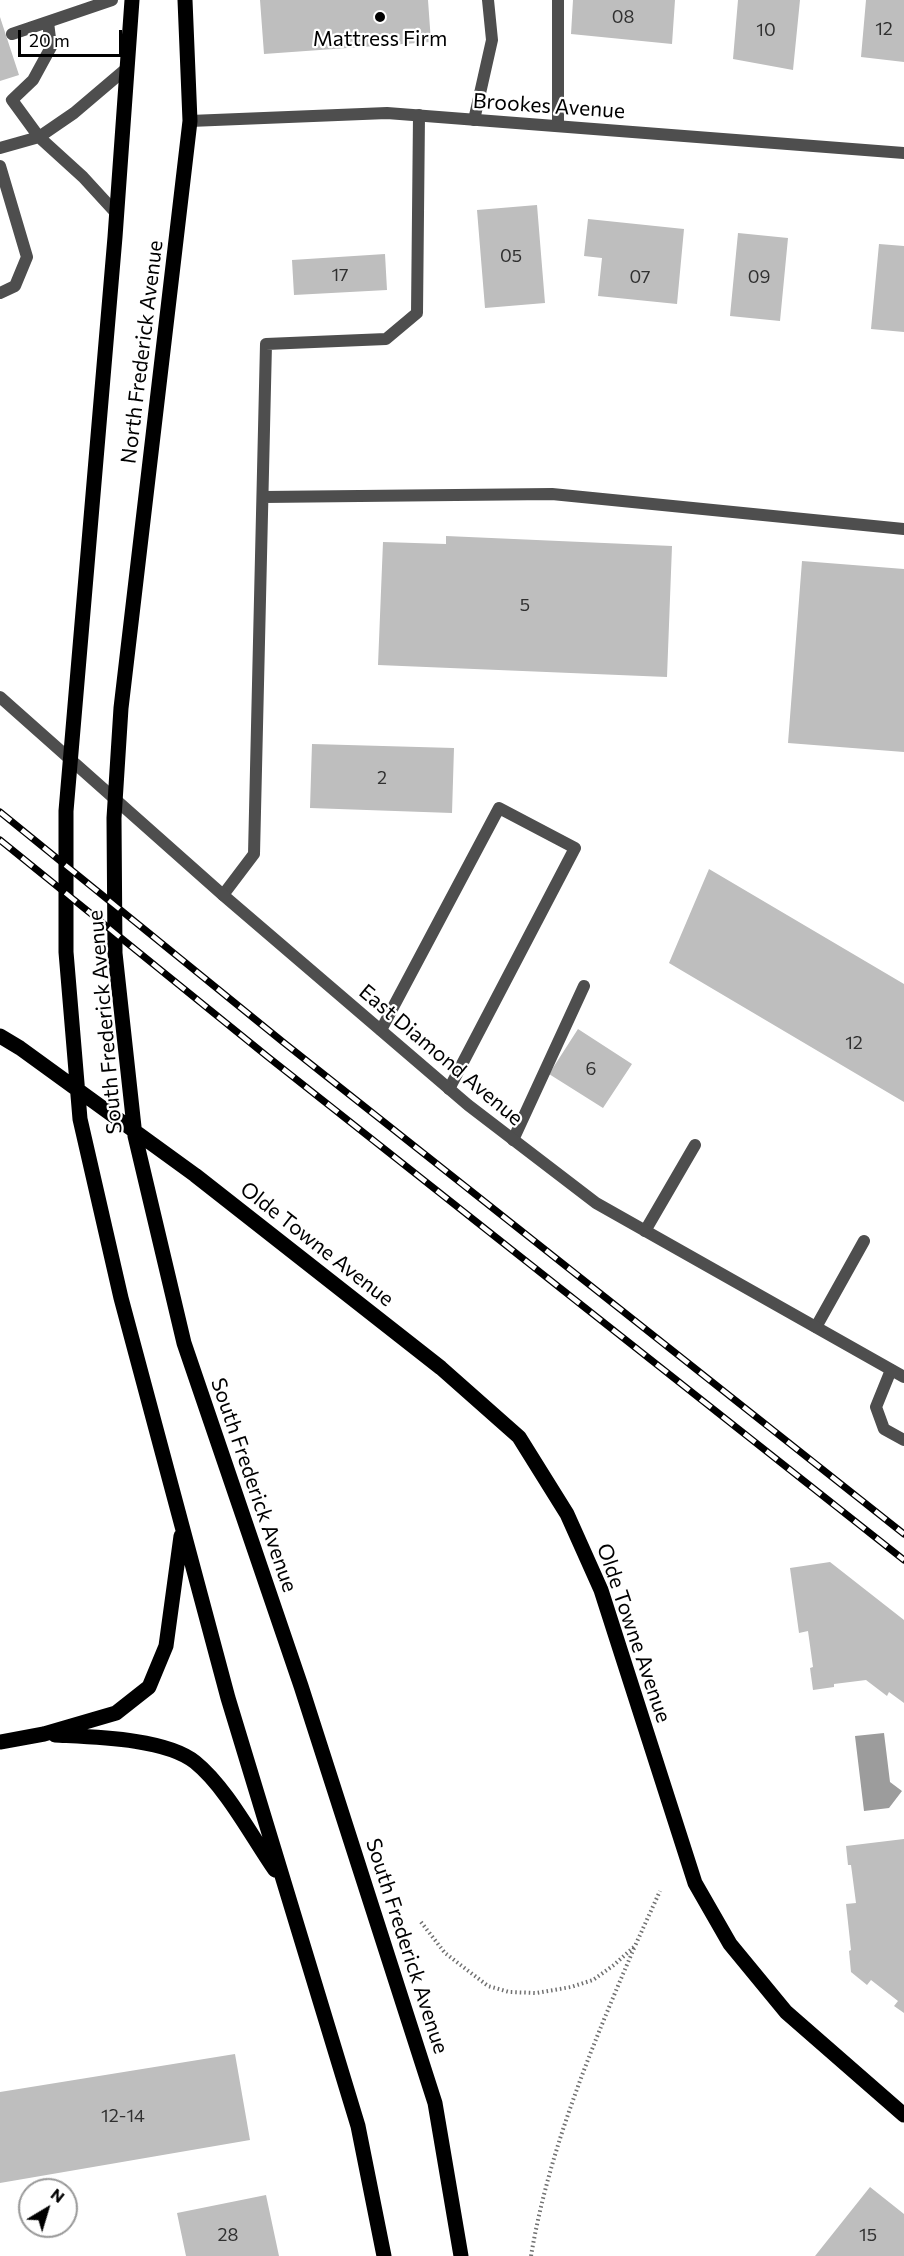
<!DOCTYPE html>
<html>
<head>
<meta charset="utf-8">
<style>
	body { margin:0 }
	#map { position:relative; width:904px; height:2256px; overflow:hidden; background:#fff; font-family:Commissioner,sans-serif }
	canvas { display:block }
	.north { position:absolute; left:18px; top:2178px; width:60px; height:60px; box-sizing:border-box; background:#fff; border:2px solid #999; border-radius:50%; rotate:38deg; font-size:16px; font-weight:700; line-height:24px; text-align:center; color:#000 }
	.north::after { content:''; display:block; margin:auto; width:21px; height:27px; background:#000; clip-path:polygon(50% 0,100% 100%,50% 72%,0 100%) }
	.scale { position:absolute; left:18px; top:30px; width:104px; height:27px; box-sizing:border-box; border:3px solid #000; border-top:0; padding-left:8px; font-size:18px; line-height:21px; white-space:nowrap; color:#000; -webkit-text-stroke:4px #fff; paint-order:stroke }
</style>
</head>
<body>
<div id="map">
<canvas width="904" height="2256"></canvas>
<div class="north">N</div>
<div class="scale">20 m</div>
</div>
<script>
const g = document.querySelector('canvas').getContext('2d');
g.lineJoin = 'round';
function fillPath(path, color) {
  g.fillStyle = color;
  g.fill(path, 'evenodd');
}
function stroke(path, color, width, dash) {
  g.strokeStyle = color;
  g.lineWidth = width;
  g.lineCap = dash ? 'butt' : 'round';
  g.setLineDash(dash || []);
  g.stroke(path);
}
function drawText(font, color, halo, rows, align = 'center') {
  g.font = font + ' Commissioner,sans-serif';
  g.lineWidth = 4.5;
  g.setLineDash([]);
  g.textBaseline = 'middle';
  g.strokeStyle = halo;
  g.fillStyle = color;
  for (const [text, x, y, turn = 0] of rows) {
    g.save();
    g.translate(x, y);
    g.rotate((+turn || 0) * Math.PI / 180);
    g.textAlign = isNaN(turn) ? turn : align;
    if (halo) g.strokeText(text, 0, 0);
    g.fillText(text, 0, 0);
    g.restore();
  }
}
const water = new Path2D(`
	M884,1733L890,1782L902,1791L889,1808L864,1811L855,1736Z`);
const building = new Path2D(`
	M260,0H428L431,42L264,54Z
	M573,0H675L672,44L571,34Z
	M738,0H800L793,70L733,59Z
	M866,0H904V62L861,57Z
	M0,17L19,75L0,81Z
	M537,205L545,303L485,308L477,210Z
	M588,219L684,229L677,304L598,296L602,258L584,256Z
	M738,233L788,238L780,321L730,316Z
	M879,244L904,246V332L871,329Z
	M385,254L387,290L294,295L292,260Z
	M446,536L672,546L667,677L378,665L383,542L446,544Z
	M802,561L904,569V752L788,743Z
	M312,744L454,748L452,813L310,808Z
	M709,869L904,984V1102L669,963Z
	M578,1029L632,1064L603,1108L549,1074Z
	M830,1562L904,1620V1703L889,1692L887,1696L866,1680L834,1684V1687L813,1690L810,1668L813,1667L808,1631L799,1633L790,1568Z
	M904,1839V2013L894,2006L898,2001L871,1980L867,1985L851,1972L849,1951L851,1950L846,1904L856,1903L851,1865H848L846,1846Z
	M235,2054L250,2140L0,2183V2092Z
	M870,2187L904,2214V2256H815Z
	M266,2195L279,2256H186L177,2213Z`);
const path = new Path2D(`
	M421,1922L445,1953L488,1986L509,1992L536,1993L571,1987L593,1980L614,1965L635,1946L660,1891
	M531,2256C549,2149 592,2046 635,1946`);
const service = new Path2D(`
	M48,22L51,47L33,80L12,100L39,137L83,177L116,213
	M12,34L112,0
	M474,120L492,40L488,0
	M558,126V0
	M0,148L39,137L74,113L127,68
	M0,166L27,257L15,286L0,293
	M263,497L552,494L904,529
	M223,895L254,854L266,344L386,339L417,313L419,115
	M381,1030L499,808L575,848L449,1089
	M513,1140L584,986
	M645,1231L695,1145
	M816,1327L864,1241
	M891,1370L876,1407L884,1429L904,1440`);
const minor = new Path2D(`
	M190,121L387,113L904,153`);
const tertiary = new Path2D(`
	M0,697L223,895L468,1105L596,1203L904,1377`);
const primary = new Path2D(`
	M132,0L115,237L66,811V952L80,1119L121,1298L228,1698L358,2126L384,2256
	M185,0L190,121L121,708L114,818L115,953L135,1136L184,1343L301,1686L435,2103L461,2256
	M0,1036L20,1048L195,1175L441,1368L519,1437L567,1514L601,1590L695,1883L730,1944L786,2012L904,2115
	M55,1735C93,1737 165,1738 195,1762C226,1787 252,1837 275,1870
	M0,1742L44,1734L116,1713L149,1687L166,1646L181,1536`);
const rail = new Path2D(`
	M0,812L283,1042L904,1534
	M0,840L268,1057L904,1560`);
const markers = [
	[380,17,6,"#000"]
];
const numberNames = [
	["08",623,17],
	["12",884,29],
	["10",766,30],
	["05",511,256],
	["17",340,275],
	["07",640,277],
	["09",759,277],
	["5",525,605],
	["2",382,778],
	["12",854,1043],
	["6",591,1069],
	["12-14",123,2116],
	["28",228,2235],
	["15",868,2235]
];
const poiNames = [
	["Mattress Firm",380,39]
];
const streetNames = [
	["Brookes Avenue",549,106,4],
	["North Frederick Avenue",142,352,-83],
	["South Frederick Avenue",105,1022,-95],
	["East Diamond Avenue",441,1055,40],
	["Olde Towne Avenue",317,1244,38],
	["South Frederick Avenue",254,1485,71],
	["Olde Towne Avenue",634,1633,71],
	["South Frederick Avenue",407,1946,72]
];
fillPath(water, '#9c9c9c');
fillPath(building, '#bebebe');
stroke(path, '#707070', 4, [1.5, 3]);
stroke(service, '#4e4e4e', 12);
stroke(minor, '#4e4e4e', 12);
stroke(tertiary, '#4e4e4e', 12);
stroke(primary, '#000', 15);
stroke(rail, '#000', 7);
stroke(rail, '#fff', 4.5, [14]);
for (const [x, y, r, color] of markers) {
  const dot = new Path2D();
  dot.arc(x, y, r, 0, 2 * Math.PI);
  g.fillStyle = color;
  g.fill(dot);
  stroke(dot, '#fff', 2);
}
drawText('18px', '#303030', null, numberNames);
drawText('21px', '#000', '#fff', poiNames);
drawText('21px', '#000', '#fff', streetNames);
</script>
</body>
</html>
